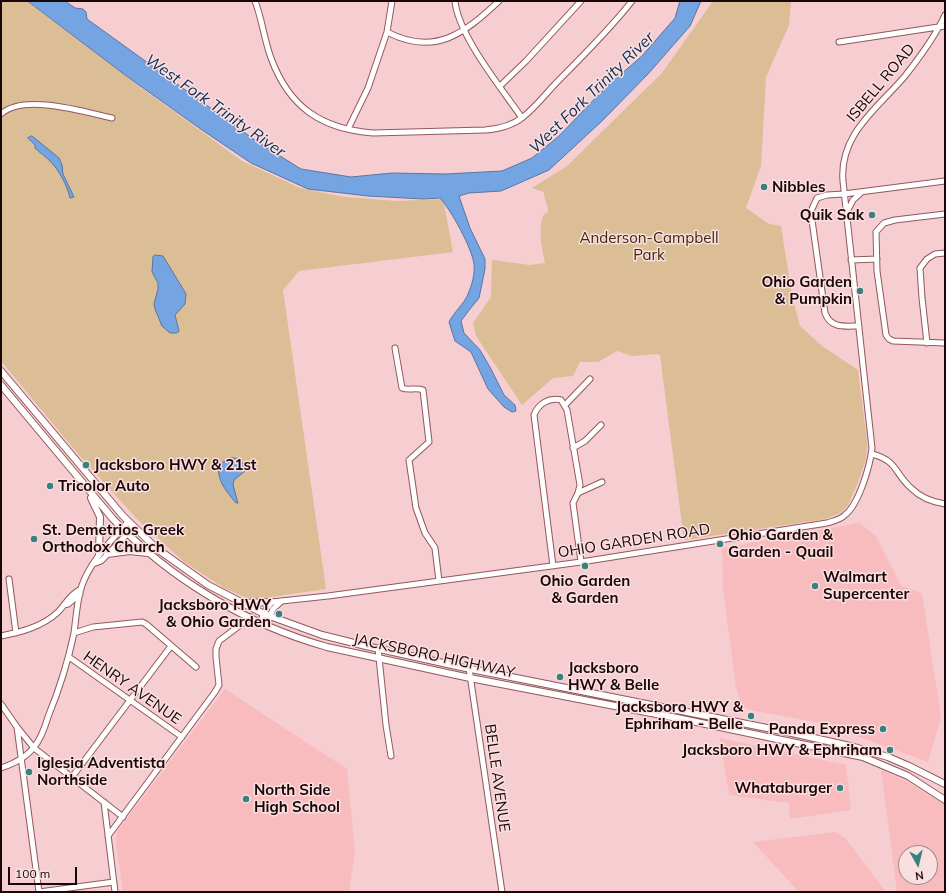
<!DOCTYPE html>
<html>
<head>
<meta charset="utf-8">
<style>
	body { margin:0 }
	#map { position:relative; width:946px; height:893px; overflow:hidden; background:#f6cdd0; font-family:Mulish,sans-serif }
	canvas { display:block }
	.frame { position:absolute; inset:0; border:2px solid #1a0507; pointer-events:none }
	.north { position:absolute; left:898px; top:845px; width:40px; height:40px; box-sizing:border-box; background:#fadfe0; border:1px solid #a08889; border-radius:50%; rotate:172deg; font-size:11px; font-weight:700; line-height:16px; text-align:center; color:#1a0507 }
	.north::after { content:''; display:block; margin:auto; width:14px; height:18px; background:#388180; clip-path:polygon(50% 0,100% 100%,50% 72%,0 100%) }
	.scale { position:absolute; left:8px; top:867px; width:69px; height:18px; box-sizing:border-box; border:2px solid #1a0507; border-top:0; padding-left:5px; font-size:12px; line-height:14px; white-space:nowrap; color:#1a0507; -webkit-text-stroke:3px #fadfe0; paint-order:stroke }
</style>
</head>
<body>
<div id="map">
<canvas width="946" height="893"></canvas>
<div class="frame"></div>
<div class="north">N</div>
<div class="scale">100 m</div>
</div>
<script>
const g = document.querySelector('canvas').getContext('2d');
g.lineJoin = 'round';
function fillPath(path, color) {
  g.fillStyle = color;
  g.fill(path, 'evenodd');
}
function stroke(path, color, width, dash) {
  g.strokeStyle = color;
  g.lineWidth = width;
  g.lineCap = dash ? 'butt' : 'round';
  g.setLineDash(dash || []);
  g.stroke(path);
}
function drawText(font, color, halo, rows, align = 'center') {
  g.font = font + ' Mulish,sans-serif';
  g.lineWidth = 3;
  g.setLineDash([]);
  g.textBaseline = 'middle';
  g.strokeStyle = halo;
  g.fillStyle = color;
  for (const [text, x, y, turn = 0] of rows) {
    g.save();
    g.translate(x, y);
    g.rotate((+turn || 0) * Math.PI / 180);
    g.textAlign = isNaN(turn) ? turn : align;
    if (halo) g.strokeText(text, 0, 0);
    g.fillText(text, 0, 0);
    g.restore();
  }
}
const built = new Path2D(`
	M859,523L876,536L901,586L922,593L941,717L928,762L821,723L750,710L743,707L736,688L723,589L722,548Z
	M225,689L347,769L355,852L349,892H123L116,844V837L118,830Z
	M720,738L846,765L851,810L790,819L789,803L729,795Z
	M881,770L910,783L945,805V892H897ZM906,853H930V877H906Z
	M835,832L845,838L886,892H799L753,842Z`);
const green = new Path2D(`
	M1,1H27L140,87L242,161L300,188L344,197L397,201L443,199L453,252L299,271L283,290L326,589L251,600L224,588L183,561L137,519L78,454L1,361Z
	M713,1H791L789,25L766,77L761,166L746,208L769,224L781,226L792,296L800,326L822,346L858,370L867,442L866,459L857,485L848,505L842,512L826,519L684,540L660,355L657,354L632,356L617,351L598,362H580L573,376L553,378L522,405L476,336L473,323L491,297L492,260L530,265L545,263C542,246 537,230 544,214L548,212C548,205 544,200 544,192L532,188L567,166L662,73Z`);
const water = new Path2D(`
	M28,1H65L75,8L83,9L86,12L87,19L259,143L301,169L351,177L392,173L446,174L502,171L532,158L559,136L606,87L642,56L675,18L680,1H701L690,26L648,74L602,121L549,170L501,191L469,193L459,196L470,228L485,259V269L479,298L470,309L461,321L464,333L480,350L491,369L504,395L515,405L516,411L512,412L504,407L488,389L471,352L455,341L449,322C454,312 464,304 468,294C472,285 475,274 474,264C472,248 451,210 440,198L423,199L368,196L308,189L251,163L202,130L125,75Z
	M32,136L59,158L62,165L63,174L74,197L70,198C67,185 59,170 50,161C45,156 40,153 35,148V145L28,138Z
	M155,255L163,256L186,294L185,304L175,315L179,331L177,333H170L162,326L155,309L154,304L158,289V283L152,272L153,257Z
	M230,458C239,457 244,462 245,471L234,480L233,485L238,503H236C227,492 216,480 219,465Z`);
const minor = new Path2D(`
	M255,1C262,19 264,39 271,58C289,107 321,129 373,133L485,130C498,129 512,126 523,117C536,107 547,92 559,80C584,55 610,29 632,1
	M455,1C458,35 502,89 522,118
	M387,32C435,57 465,33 499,1
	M839,42L945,26
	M500,86L526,61L581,1
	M1,114C24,93 85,112 112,118
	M348,129L368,88L387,32L392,1
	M847,212L853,200L862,192
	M945,214L895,220L884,223L876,232L877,271L886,335L889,339L893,341L945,343
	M851,260L877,259
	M859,326C845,326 831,329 825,313L811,213L812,209L817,198L827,195L844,194L945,181
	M927,343L922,298L920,268L927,259L935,254L945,253
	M395,348L402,388C409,391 416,387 423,390L429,442L409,460L416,508L425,533L435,548L439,581
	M565,405L590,379
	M573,448L585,441L601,425
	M872,454C898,461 894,473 911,488C920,497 932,502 945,504
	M578,493L602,482
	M93,564L101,561L134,527
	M553,566L534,415C538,404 549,397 561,400L567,410L580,485L578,493L573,503L581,562
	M9,579L16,633
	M64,605L68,604L80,594
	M260,622L267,608L272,602L328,596L581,562L827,523C833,521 840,520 845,515C859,504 870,466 872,448L843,181C839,134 878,108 905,76C920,57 935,37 945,15
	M266,625L273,609L282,601
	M74,633L93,627L142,622L146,624L196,667
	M1,636C21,632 42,627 58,612C66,604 69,595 81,589
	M378,648L386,725L391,756
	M69,657L182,737
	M469,668L502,892
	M1,704L17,727L39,892
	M17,727L34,748L123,817
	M1,768C13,764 26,758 34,747C41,739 45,727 48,717C59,690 68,662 74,633C76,618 77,602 81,588C90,561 110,542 128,522
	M72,777L171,646
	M104,802L115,892
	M108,836L215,692L219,685L216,657V649L219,641L251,617
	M39,892L114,882`);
const major = new Path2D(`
	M1,371L123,516L156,548L208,585L264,614L322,635L366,646L461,667L792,733L854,747L888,757L909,766L945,784
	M1,385L113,519C171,580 246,624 327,647L470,678L677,718L863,757L908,776L945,800
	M91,498L100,517L99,553
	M107,554L130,551L148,553
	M244,603L272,602`);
const markers = [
	[764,187,4,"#388180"],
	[872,215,4,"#388180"],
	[860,291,4,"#388180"],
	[86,465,4,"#388180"],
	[50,486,4,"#388180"],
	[34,539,4,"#388180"],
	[720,544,4,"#388180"],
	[585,566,4,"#388180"],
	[815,586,4,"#388180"],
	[279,614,4,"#388180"],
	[560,677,4,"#388180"],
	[751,716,4,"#388180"],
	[883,729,4,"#388180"],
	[890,750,4,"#388180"],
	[29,772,4,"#388180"],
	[840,788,4,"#388180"],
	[246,799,4,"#388180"]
];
const streetNames = [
	["ISBELL ROAD",881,83,-50],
	["OHIO GARDEN ROAD",634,541,-9],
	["JACKSBORO HIGHWAY",434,656,12],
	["HENRY AVENUE",132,688,35],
	["BELLE AVENUE",497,778,82]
];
const poiNames = [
	["Nibbles",772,187],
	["Quik Sak",864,215,"right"],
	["Ohio Garden",852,282,"right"],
	["& Pumpkin",852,299,"right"],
	["Jacksboro HWY & 21st",94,465],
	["Tricolor Auto",58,486],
	["St. Demetrios Greek",42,530],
	["Orthodox Church",42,547],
	["Ohio Garden &",728,535],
	["Garden - Quail",728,552],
	["Walmart",823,577],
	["Supercenter",823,594],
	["Ohio Garden",585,581,"center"],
	["& Garden",585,598,"center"],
	["Jacksboro HWY",271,605,"right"],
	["& Ohio Garden",271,622,"right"],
	["Jacksboro",568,668],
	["HWY & Belle",568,685],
	["Jacksboro HWY &",743,707,"right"],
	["Ephriham - Belle",743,724,"right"],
	["Panda Express",875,729,"right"],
	["Jacksboro HWY & Ephriham",882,750,"right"],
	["Iglesia Adventista",37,763],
	["Northside",37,780],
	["Whataburger",832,788,"right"],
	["North Side",254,790],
	["High School",254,807]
];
const parkNames = [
	["Anderson-Campbell",649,238],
	["Park",649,255]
];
const waterNames = [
	["West Fork Trinity River",592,93,-44],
	["West Fork Trinity River",215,106,35]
];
fillPath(built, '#f8bcbf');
fillPath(green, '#dbbd96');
fillPath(water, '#74a5e2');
stroke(water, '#5975a0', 1);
stroke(minor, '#92585d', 7);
stroke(major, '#92585d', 8);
stroke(minor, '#fff', 5);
stroke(major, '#fff', 6);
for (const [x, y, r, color] of markers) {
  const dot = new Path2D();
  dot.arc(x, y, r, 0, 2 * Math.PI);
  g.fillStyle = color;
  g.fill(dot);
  stroke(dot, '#fadfe0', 1.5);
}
drawText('15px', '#1a0507', '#fadfe0', streetNames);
drawText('bold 15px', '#1a0507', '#fadfe0', poiNames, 'left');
drawText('15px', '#3c2809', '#fadfe0', parkNames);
drawText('italic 16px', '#092b51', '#fadfe0', waterNames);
</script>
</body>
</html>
